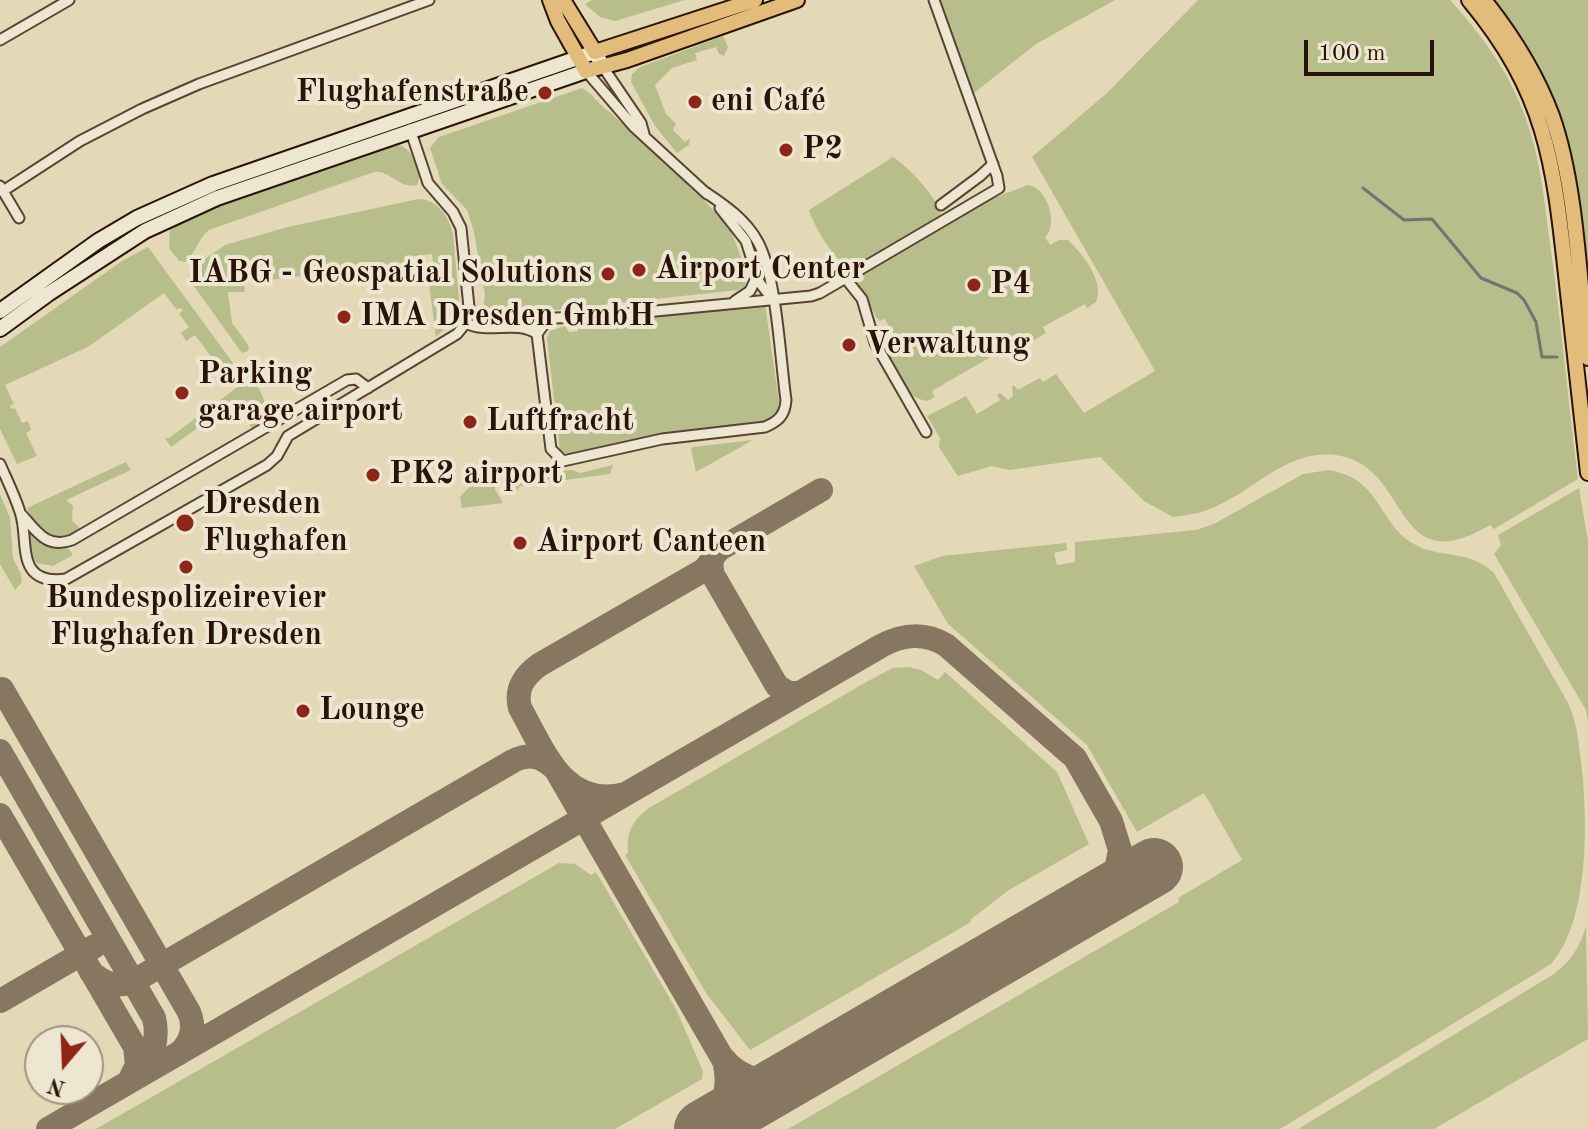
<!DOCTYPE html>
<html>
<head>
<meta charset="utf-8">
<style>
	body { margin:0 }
	#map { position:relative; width:1588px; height:1129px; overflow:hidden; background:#e4d9b6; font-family:"Old Standard TT",serif }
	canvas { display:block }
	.north { position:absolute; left:24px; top:1025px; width:80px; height:80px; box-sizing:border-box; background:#ede6d0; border:2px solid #9f9280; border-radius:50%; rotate:199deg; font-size:22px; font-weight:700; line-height:32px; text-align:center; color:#2a1309 }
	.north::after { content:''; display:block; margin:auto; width:28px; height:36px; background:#8f2418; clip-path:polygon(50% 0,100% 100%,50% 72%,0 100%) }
	.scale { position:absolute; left:1304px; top:40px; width:130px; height:36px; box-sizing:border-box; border:4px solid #2a1309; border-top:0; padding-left:10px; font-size:24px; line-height:28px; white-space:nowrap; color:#2a1309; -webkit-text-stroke:6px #ede6d0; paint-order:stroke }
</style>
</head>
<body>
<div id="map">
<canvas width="1588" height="1129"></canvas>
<div class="north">N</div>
<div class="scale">100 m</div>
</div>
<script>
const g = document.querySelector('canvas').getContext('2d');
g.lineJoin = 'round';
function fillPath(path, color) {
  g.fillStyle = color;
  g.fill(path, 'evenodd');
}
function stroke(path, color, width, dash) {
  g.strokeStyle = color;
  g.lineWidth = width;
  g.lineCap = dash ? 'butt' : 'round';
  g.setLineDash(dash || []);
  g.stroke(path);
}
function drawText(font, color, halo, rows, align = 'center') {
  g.font = font + ' "Old Standard TT",serif';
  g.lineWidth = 8;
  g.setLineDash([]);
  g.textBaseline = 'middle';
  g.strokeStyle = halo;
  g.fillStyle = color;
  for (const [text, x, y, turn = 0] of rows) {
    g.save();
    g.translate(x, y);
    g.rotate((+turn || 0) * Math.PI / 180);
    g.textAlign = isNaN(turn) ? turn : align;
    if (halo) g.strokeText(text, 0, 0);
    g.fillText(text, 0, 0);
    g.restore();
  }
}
const green = new Path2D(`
	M592,0H685L615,21L600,17L585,4Z
	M939,0H1115L1036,44L974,93Z
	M1198,0H1450C1480,33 1507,69 1523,111C1540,154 1544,198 1550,243C1561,321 1568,400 1578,479L1494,529L1490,525C1393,583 1411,470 1341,456C1290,446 1258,488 1215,507C1202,513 1188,515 1173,517L1144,501L1100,457L1010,470L992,466L958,476L939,447L940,438L927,416L931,414L966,396L977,414L1000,400L997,395L1000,393L1008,400L1013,396L1012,387L1014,385L1018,390L1040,378L1043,382L1056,374L1084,413L1155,371L1032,157L1107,93Z
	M1492,0H1588V296L1552,100L1538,67L1519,34Z
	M723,36L728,47L724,56L719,54L716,47L695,53L697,60L672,68L655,85L666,114L676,124L673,130L685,142L690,138L689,145L677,153L655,126L631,82L632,74L640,67Z
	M582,88C593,93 599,106 610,112L705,201L730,229L745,267L747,280L745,286L738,290L527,313L510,319L487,317L483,311L485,295L474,232L467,210L442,184L430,148L439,137Z
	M394,144C411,145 425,170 417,185C401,190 390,170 374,172L209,230C197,239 196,254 185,262L179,261L169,248L170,228L181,220L262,188Z
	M893,157C907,165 941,201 941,217L851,268C836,264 813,225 809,210Z
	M1028,185C1049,188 1058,226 1045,237L1050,245L1059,240H1068C1083,254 1105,282 1096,302L1087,308L1085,304L1043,327L1046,333L1022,347L1018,341L932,391L935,397L927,401C902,398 892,363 880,343L882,336L891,330L885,319L880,321L876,317L855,277L988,200Z
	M418,199C437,199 449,216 453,234L460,310L454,320L450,318L449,305L439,306L443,330L436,337L428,276L434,275L432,254L407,257V263L269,280L268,274L243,277L245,292H228L232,323L249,346L248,351L242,353L188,278L189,270L225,245L288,227Z
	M148,247L233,363L231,373L224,374L195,335L186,341L181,333L189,327L179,314L183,310L180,308L177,310L164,293L88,347L5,385L14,404L10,406L11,409L15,408L22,423L28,421L31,430L26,433L37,456L17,464L0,429V347L122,261Z
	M765,304L779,402C778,412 774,417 765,422L667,433L571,455L560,451L547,338L550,331L565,326L569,332L578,331L579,327L642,316Z
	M251,377C265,396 273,412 252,430L246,415L225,408L171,447L165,438H169Z
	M753,440L696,472L691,449L693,447Z
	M126,462L131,470L66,500L73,506L72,521L83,531C52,548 40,536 27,508Z
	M613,465L610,474L520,486L517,491L511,490L508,483L518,474L572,470L580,473Z
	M1329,470C1337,472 1346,474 1353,478C1380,493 1385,527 1412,543C1440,560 1468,548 1494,573L1568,703C1578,724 1579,747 1582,770C1588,827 1588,923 1551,964L1280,1129H788L1179,902L1178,898L1242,860L1204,793L1137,832L1087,745L948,624L914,566L942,556L1066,543L1067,550L1054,553L1057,565L1075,562V542L1196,530L1214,524L1303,474Z
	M497,477L495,489L503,503L462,508L460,497C473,483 478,479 497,477Z
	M1579,488L1588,541V723L1586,710L1494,554L1501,545L1498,535Z
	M0,494L10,518L13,558L21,574L22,582L15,590L0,564Z
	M27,527L42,542L69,549L73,555L53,566L37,563L28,552Z
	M909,667L921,670L938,680L945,672L1057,772L1089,844L1009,890L970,920L971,922L750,1050L706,993L625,855L628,853C626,832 632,821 649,808L868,681L893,668Z
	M559,863L575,864L591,875L596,872L676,1009L703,1071L702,1079L615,1129H96Z
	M1586,926L1588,1039L1434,1129H1298L1554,974C1571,961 1580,947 1586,926Z`);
const stream = new Path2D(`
	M1363,188L1404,220L1432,219L1481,278L1517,293L1524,300L1536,322L1542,357H1557`);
const taxiway = new Path2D(`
	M2,689L189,1012C196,1029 191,1043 178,1054
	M800,693H789L777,686L713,575C710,565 711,556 720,549L821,490
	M0,751L154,1018C159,1038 153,1059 138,1074
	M625,794C564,810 544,750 520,708C515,689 524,676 539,665L704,570L712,560
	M0,815L135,1047L137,1065L131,1077
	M91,972C105,984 116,988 134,981L513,761C530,752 544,757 556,770L724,1061C731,1087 724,1112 703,1129
	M0,1001L95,946
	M722,1057C740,1080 770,1087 796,1075
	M48,1129L881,646C903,634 924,632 946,645L1075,758L1111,821L1120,850L1115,875L1103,894L1083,909`);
const runway = new Path2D(`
	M703,1129L1154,867`);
const street = new Path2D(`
	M0,40L69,0
	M603,67L641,123L644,134
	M586,71L634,127L707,194
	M0,186L19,218
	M3,191L80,141L142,109L199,84L429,0
	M941,205L980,176L993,164
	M720,208L746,241L759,282L773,300
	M846,279L862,299L875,343L926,432
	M735,301L750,291L757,276
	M552,319L545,323L537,334L551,449L563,461L662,439L765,427C779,421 785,415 786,400C780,358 777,278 758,242C746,220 726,206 705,192
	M466,323C489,335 516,319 537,334
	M515,327L531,319L604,316L811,296L820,293L999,188L997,176L934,0
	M0,464C7,480 15,496 20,512C30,539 13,586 66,579L267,465L277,456L288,436L457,334L466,323L469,307L461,228L453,212L428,183L410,129
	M22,515C37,532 47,549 72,540L347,380L356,379L368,388`);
const secondary = new Path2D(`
	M0,311L98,241L137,218L213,184L595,52L603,67
	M0,329L48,294L145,231L217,198L586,71`);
const primary = new Path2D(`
	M550,0L558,21L586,71L627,60L797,0
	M563,0L595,52L755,0
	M1469,0C1548,95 1554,166 1567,284C1574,347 1581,410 1588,473
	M1484,0C1512,35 1536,73 1552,116C1577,187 1579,282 1588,358`);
const markers = [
	[545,93,8,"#8f2418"],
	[695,102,8,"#8f2418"],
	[786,150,8,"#8f2418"],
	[639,270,8,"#8f2418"],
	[608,274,8,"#8f2418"],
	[974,285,8,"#8f2418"],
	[344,317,8,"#8f2418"],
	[849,345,8,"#8f2418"],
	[182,393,8,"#8f2418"],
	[470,422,8,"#8f2418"],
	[373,475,8,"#8f2418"],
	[185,523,10,"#8f2418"],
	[520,543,8,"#8f2418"],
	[186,567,8,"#8f2418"],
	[303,711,8,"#8f2418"]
];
const poiNames = [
	["Flughafenstraße",529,93,"right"],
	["eni Café",711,102],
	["P2",802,150],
	["Airport Center",655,270],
	["IABG - Geospatial Solutions",592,274,"right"],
	["P4",990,285],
	["IMA Dresden GmbH",360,317],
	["Verwaltung",865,345],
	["Parking",198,375],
	["garage airport",198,412],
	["Luftfracht",486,422],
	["PK2 airport",389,475],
	["Dresden",203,505],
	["Flughafen",203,542],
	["Airport Canteen",536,543],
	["Bundespolizeirevier",186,599,"center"],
	["Flughafen Dresden",186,636,"center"],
	["Lounge",319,711]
];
fillPath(green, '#b7be8c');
stroke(stream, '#6b7770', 3);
stroke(taxiway, '#877660', 24);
stroke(runway, '#877660', 58);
stroke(street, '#584434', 13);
stroke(secondary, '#2a1309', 18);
stroke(primary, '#2a1309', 18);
stroke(street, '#ede6d0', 9);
stroke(secondary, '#ede6d0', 14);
stroke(primary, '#e2bc7b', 14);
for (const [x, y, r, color] of markers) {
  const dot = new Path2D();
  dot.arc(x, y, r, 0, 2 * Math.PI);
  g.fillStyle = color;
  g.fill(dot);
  stroke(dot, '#ede6d0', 3);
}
drawText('bold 32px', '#2a1309', '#ede6d0', poiNames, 'left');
</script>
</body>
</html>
